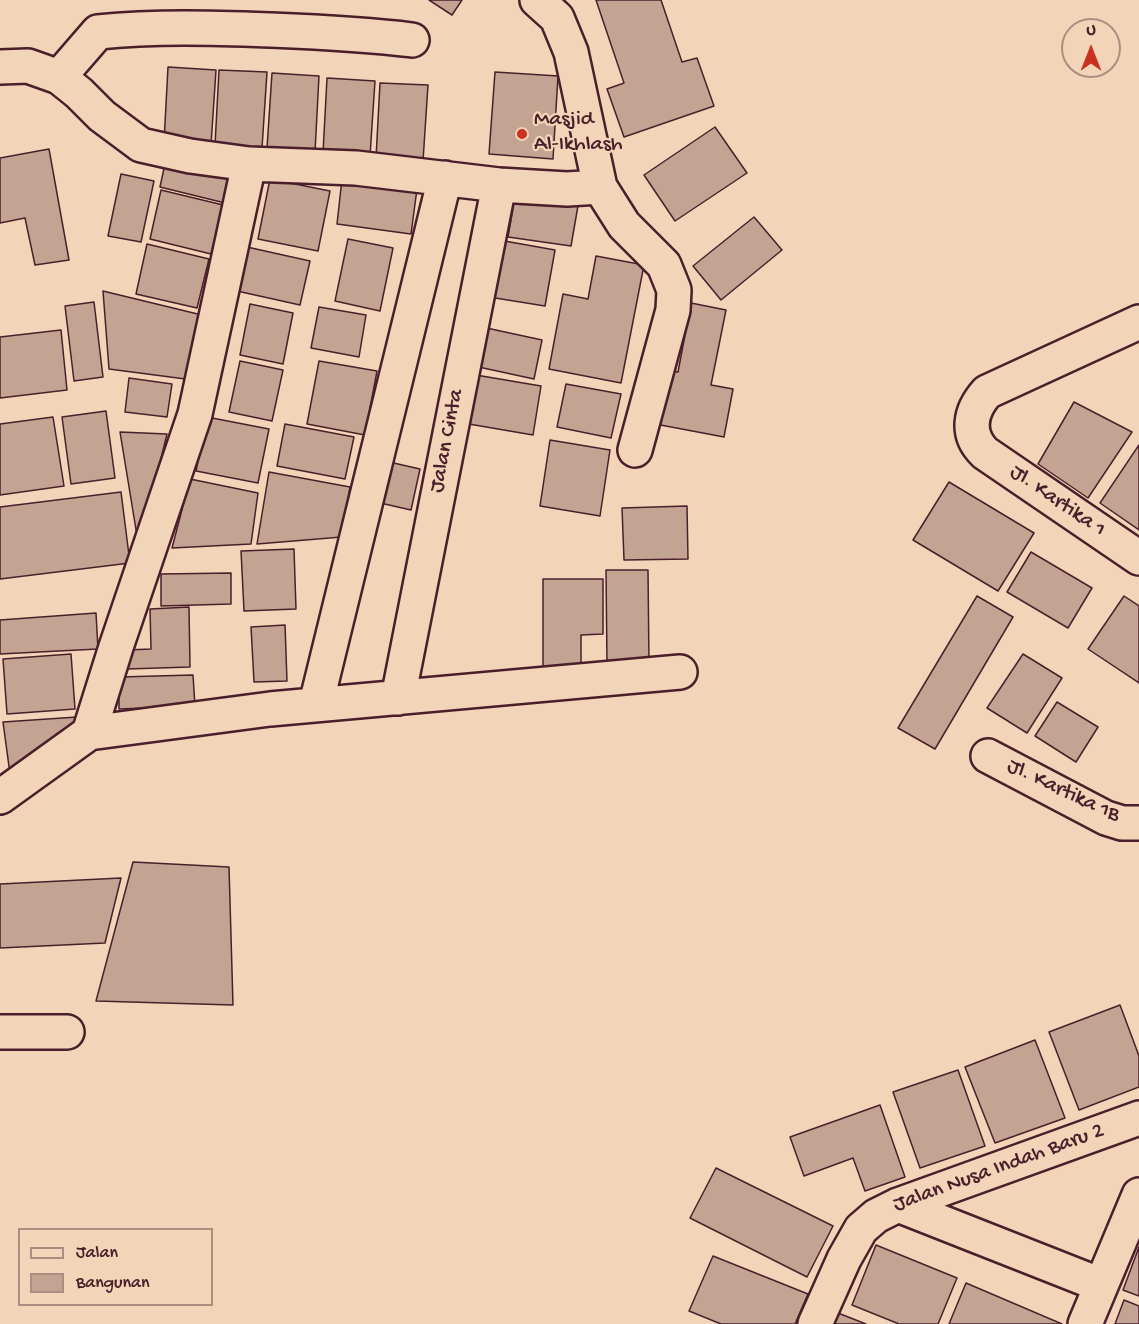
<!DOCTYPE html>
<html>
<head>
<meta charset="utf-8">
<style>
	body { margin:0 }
	#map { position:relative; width:1139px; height:1324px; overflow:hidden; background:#f2d5b8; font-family:"Gochi Hand",sans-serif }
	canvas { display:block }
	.legend { position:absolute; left:18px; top:1228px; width:195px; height:78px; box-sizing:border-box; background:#f2d5b8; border:2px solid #af8c80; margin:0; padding:8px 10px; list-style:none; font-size:18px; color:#4a1f2b }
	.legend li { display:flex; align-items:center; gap:12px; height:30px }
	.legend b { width:30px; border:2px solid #af8c80 }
	.north { position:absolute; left:1061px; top:18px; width:60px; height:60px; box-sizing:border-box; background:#f2d5b8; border:2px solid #af8c80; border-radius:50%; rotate:0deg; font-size:16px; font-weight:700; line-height:24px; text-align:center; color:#4a1f2b }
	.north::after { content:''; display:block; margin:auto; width:21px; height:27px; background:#c8321e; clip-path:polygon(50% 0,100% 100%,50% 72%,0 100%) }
</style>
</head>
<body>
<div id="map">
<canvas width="1139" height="1324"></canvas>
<ul class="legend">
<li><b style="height:8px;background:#f2d5b8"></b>Jalan</li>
<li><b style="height:16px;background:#c3a391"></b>Bangunan</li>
</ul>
<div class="north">U</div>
</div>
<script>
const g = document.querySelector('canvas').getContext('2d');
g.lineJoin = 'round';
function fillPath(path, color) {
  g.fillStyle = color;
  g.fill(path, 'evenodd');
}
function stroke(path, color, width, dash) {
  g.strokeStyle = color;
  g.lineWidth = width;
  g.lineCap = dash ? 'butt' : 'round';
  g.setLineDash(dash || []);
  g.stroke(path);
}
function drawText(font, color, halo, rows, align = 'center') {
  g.font = font + ' "Gochi Hand",sans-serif';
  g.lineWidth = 4.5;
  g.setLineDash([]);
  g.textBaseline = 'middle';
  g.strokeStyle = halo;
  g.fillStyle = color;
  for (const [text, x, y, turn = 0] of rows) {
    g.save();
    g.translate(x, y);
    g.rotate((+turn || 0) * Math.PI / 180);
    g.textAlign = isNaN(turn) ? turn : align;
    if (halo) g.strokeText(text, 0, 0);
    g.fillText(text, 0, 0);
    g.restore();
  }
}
const building = new Path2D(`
	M429,0H462L452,15Z
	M596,0H661L682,62L697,58L714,106L624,137L607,89L624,83Z
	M168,67L216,70L211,145L164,142Z
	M219,70L267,72L262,148L215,145Z
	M495,72L558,76L553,159L489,154Z
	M272,73L319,76L315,152L267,148Z
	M327,78L375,81L370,156L323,153Z
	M380,83L428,85L423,161L376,158Z
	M715,127L747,173L675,221L644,175Z
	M49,149L69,260L35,265L25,218L0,223V158Z
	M166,159L232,175L225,203L160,187Z
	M121,174L154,181L141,242L108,236Z
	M270,179L330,191L318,251L258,239Z
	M342,179L417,189L411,234L337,224Z
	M161,190L223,205L211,254L150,239Z
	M516,191L579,200L571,246L508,237Z
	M754,217L782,250L721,300L693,266Z
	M348,239L393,248L380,311L335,301Z
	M499,240L555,250L545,306L489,297Z
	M147,244L209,259L197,308L136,294Z
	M247,247L310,261L300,305L237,291Z
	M596,256L644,265L621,383L549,369L563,294L588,299Z
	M103,291L210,317L193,380L109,369Z
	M94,302L103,377L74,381L65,306Z
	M691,303L726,310L711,385L733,389L724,437L650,423L660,369L678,372Z
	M250,304L293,313L283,364L240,355Z
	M319,307L366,315L359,357L311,348Z
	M482,327L542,340L534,379L474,366Z
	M61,330L67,390L0,398V337Z
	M240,361L283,370L272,421L229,412Z
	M319,361L377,371L365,435L307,424Z
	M470,374L541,386L533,435L463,423Z
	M129,378L172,384L167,417L125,412Z
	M566,384L621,394L611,438L557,427Z
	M1074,402L1132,432L1088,498L1038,464Z
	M106,411L115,478L71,484L62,417Z
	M53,417L64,486L0,495V424Z
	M207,417L269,429L258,483L196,471Z
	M285,424L354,437L345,479L277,466Z
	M120,432L167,434L139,548Z
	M550,440L610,450L600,516L540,506Z
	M1139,445V530L1100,503Z
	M385,461L420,469L411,510L376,502Z
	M269,472L350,487L342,537L257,544Z
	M190,479L258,493L251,544L172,548Z
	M949,482L1034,533L998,591L913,540Z
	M121,492L130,563L0,579V507Z
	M687,506L688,559L624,560L622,508Z
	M294,549L296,609L244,611L241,551Z
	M1031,552L1092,588L1068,628L1007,592Z
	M606,570H648L649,664H607Z
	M231,573V604L161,606V574Z
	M543,579H603V634L581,635V670H543Z
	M977,596L1013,617L935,749L898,728Z
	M1124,596L1139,606V683L1088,649Z
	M189,607L190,667L127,669L126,650L151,649L150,609Z
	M96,613L98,649L0,654V620Z
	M285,625L287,681L254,682L251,627Z
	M71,654L75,709L7,714L3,659Z
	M1023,654L1062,678L1027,733L987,708Z
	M193,675L195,706L119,709V677Z
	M1057,702L1098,727L1076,762L1035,736Z
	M77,717L63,739L10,774L3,722Z
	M133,862L229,867L233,1005L96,1001Z
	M121,878L105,943L0,948V884Z
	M1120,1005L1139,1056V1087L1079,1110L1049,1032Z
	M1035,1040L1065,1118L995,1143L965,1067Z
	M958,1070L985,1146L920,1168L893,1092Z
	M880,1105L905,1177L865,1191L853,1158L804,1176L790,1137Z
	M716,1168L833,1226L807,1277L690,1218Z
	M876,1245L957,1278L938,1324H899L852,1305Z
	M1139,1247V1296L1123,1290Z
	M713,1256L808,1294L795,1324H721L689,1311Z
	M966,1283L1062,1324H949Z
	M1124,1300L1139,1306V1324H1115Z
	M838,1313L866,1324H833Z`);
const minor = new Path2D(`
	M537,0L557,18L571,52L600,187L624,225L664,265L674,290L673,310L635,450
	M0,67L28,66L59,77L79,93L102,116L141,145L190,156L249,164L356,168L499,185L567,189L600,187
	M59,77L98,32C156,26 213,28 271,30C319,32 365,34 412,40
	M1139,322L987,392C970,411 965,434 985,453L1139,558
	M398,698L499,185
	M316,704L445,178
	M89,733L116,647L195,414L249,164
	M988,756L1106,818L1122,823H1139
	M0,797L89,733L270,709L680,672
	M0,1032H67
	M898,1205L1101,1285
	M815,1324L844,1259L861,1229L876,1216L898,1205L1139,1118
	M1085,1324L1139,1195`);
const markers = [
	[522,134,6,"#c8321e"]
];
const poiNames = [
	["Masjid",534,121],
	["Al-Ikhlash",534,146]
];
const streetNames = [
	["Jalan Cinta",448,441,-79],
	["Jl. Kartika 1",1057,502,34],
	["Jl. Kartika 1B",1063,792,25],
	["Jalan Nusa Indah Baru 2",999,1169,-20]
];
fillPath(building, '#c3a391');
stroke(building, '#4a1f2b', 1.5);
stroke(minor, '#4a1f2b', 38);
stroke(minor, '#f2d5b8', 33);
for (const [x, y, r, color] of markers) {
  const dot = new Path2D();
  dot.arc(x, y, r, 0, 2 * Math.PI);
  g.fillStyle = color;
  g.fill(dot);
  stroke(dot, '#f2d5b8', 2);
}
drawText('22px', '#4a1f2b', '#f2d5b8', poiNames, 'left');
drawText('22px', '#4a1f2b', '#f2d5b8', streetNames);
</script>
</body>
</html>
